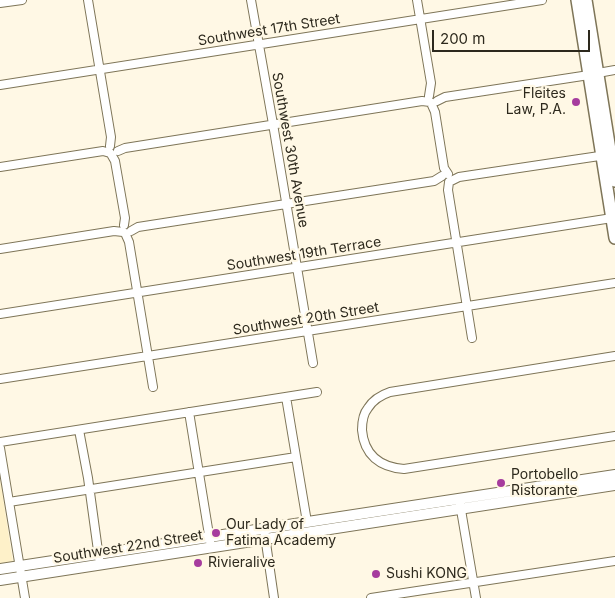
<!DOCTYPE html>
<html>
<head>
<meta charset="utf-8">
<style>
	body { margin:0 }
	#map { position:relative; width:615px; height:598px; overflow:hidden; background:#fff8e5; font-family:Inter,sans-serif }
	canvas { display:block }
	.scale { position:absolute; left:432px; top:30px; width:158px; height:22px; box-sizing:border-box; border:2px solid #2d291d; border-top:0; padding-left:6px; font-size:15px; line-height:18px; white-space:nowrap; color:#2d291d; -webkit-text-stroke:4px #fff8e5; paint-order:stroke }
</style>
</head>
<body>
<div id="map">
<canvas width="615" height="598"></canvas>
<div class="scale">200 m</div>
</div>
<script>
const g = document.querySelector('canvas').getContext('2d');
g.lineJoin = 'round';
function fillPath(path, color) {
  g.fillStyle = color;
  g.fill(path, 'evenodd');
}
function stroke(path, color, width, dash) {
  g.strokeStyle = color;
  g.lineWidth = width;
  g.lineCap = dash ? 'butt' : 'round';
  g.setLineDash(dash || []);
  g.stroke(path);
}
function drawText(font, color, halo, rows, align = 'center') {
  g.font = font + ' Inter,sans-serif';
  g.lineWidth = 4.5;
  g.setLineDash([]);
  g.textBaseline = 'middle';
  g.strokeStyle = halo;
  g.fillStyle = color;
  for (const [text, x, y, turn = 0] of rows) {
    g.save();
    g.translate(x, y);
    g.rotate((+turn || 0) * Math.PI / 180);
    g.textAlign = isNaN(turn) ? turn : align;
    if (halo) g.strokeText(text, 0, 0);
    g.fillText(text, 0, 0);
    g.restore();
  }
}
const built = new Path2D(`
	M0,479L13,562L0,564Z`);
const minor = new Path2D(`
	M88,0L111,137L110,146
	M251,0L273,124L313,363
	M417,0L431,83L429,96
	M0,3L22,0
	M598,73L615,70
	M0,85L542,0
	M437,101L445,97L589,75
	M431,103L435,112L444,168L448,174
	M118,151L125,148L422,101L430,102
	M111,154L115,161L125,218L124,225
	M0,167L103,151L110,153
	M451,181L459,177L606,155
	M449,182L448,190L472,338
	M131,231L138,227L434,181L442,176
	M125,233L129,242L153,387
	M0,249L114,231L123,232
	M0,314L612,218
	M615,356L390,392C381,395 373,400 368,408C363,414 362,422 362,430C364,455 380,467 404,469L615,436
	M0,379L615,283
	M286,397L307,522
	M189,412L210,541
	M79,430L88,478L99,558
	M0,442L317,392
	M0,448L25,598
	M9,502L296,457
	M460,504L476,598
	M264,529L274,598
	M371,598L615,561`);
const major = new Path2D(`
	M0,569L615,475
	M0,580L615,485`);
const highway = new Path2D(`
	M577,0L615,238
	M586,0L615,181`);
const markers = [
	[576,102,5,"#a63c9e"],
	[501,483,5,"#a63c9e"],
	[216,533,5,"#a63c9e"],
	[198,563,5,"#a63c9e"],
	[376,574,5,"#a63c9e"]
];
const streetNames = [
	["Southwest 17th Street",269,30,-9],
	["Southwest 30th Avenue",290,150,80],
	["Southwest 19th Terrace",304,254,-9],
	["Southwest 20th Street",306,319,-9],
	["Southwest 22nd Street",128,547,-9]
];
const poiNames = [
	["Fleites",566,94,"right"],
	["Law, P.A.",566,110,"right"],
	["Portobello",511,475],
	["Ristorante",511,491],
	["Our Lady of",226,525],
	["Fatima Academy",226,541],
	["Rivieralive",208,563],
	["Sushi KONG",386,574]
];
fillPath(built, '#fef1c9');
stroke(minor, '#7e7558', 10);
stroke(major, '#7e7558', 12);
stroke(highway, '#7e7558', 14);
stroke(minor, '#fff', 8);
stroke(major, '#fff', 10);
stroke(highway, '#fff', 11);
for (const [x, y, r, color] of markers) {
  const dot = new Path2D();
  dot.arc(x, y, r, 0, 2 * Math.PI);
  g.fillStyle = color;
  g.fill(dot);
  stroke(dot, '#fff8e5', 2);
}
drawText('14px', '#2d291d', '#fff8e5', streetNames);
drawText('14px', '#2d291d', '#fff8e5', poiNames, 'left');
</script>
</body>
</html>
